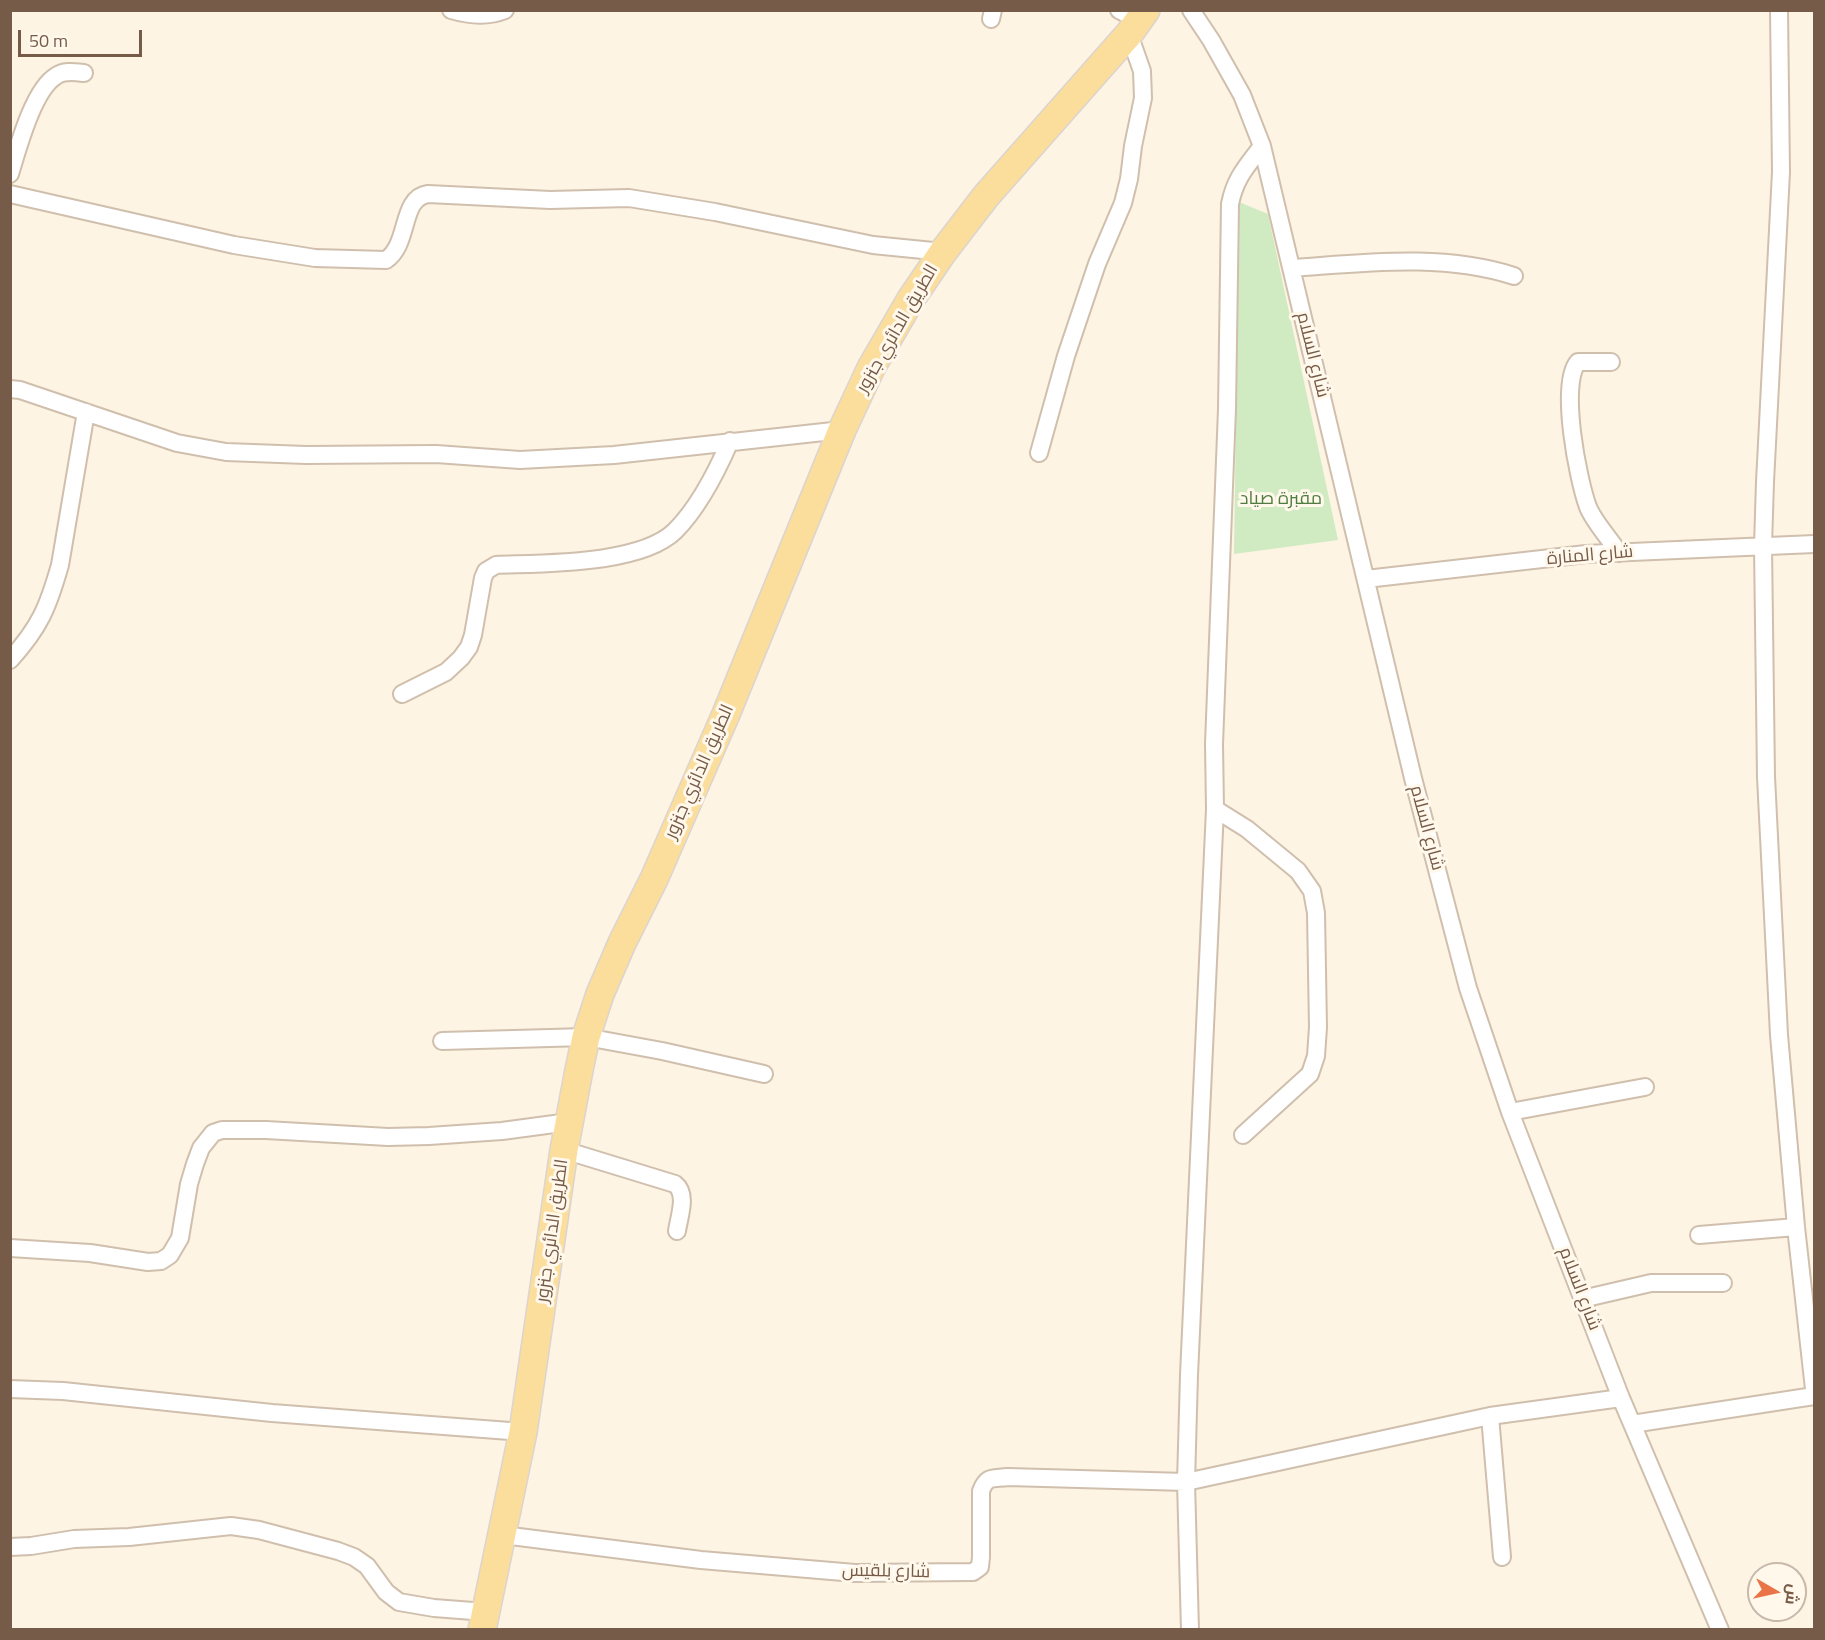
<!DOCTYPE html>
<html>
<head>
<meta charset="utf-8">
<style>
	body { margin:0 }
	#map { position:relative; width:1825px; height:1640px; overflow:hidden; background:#fdf4e4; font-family:"Titillium Web",Cairo,sans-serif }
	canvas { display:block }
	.frame { position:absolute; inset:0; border:12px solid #765b49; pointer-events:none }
	.north { position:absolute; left:1747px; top:1562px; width:60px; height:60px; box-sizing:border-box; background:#fff8eb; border:2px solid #c8b9aa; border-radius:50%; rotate:99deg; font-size:16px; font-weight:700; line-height:24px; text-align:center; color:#765b49 }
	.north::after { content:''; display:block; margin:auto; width:21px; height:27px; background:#e97447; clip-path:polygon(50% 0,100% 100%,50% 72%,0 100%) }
	.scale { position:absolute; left:18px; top:30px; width:124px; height:27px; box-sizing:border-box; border:3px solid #765b49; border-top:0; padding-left:8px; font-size:18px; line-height:21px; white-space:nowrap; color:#765b49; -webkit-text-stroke:4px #fff8eb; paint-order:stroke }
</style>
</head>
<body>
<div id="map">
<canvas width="1825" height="1640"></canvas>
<div class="frame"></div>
<div class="north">ش</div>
<div class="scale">50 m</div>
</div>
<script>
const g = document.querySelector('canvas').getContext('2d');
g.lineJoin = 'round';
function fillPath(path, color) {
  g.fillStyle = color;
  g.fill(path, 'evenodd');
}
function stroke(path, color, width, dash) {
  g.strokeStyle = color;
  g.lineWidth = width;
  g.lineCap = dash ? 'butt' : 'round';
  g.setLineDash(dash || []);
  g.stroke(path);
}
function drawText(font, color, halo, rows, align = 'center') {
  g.font = font + ' "Titillium Web",Cairo,sans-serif';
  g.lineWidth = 6;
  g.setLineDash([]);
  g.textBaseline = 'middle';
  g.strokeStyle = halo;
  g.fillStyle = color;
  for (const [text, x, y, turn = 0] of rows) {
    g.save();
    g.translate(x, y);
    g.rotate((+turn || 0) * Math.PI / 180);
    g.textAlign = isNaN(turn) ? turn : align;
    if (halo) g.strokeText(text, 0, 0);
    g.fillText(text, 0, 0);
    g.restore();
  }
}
const green = new Path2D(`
	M1239,202L1268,214L1338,540L1234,554Z`);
const minor = new Path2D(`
	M451,10C468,15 488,17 505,10
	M1119,10L1139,20
	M1191,10L1211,40L1242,95L1262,146L1413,778L1468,988L1510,1112L1621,1398L1720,1630
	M1779,10L1781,172L1765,482L1763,546L1766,777L1779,1035L1796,1227L1814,1389
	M991,19L993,10
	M10,174C18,148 33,90 56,76C64,70 75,72 84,73
	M10,194L234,245L315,258L386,260C410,244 400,198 428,194L550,200L629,198L715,212L873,245L943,252
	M1292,268C1366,263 1442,253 1514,276
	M1611,362H1578C1559,384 1578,480 1588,507C1594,522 1610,539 1619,553
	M10,389L20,390L177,443L226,452L306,455L436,454L520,460L614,455L842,430
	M1039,453L1066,356L1097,264L1123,203L1129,179L1133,146L1143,98L1142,71L1129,34
	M1366,579L1586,554L1814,544
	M10,660C40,627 48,607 60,565L86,412
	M402,694L446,672L461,658L469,647L473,635L483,578L486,571L496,565C543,563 640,565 675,531C698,508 717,471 730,441
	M1215,809L1247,829L1298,871L1312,891L1316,913L1318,1027L1316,1056L1310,1074L1243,1135
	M442,1041L586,1037L662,1051L764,1074
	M1510,1112L1645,1087
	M564,1150L675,1184C688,1194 679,1217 677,1231
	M1699,1235L1796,1227
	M10,1248L90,1253L148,1262L161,1261L170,1255L180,1238L189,1184L195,1164L201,1148L213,1133L222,1130H266L388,1137L429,1136L502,1131L569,1122
	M1582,1299L1651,1283H1723
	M10,1389L63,1391L272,1413L523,1432
	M1490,1416L1502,1557
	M1632,1424L1814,1396
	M503,1535L701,1560L855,1573L973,1572L980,1567L981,1557V1491C987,1475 993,1479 1008,1477L1186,1482L1490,1416L1621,1398
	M10,1547L31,1546L74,1539L129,1537L231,1526L259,1530L338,1551L354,1557L367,1566L386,1592L399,1602L434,1608L486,1612
	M1190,1630L1186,1482L1189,1375L1215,809L1214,744L1227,409L1230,204C1235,178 1247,166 1262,146`);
const primary = new Path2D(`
	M482,1630L523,1432L564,1150L579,1070L586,1037L600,994L622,943L654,879L726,714L842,430L871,368L911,299L943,252L986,196L1129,34L1146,10`);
const streetNames = [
	["الطريق الدائري جنزور",898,329,-60],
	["شارع السلام",1312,355,76],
	["شارع المنارة",1590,556,-5],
	["الطريق الدائري جنزور",700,772,-66],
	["شارع السلام",1426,828,75],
	["الطريق الدائري جنزور",553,1231,-82],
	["شارع السلام",1579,1289,69],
	["شارع بلقيس",886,1572,1]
];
const parkNames = [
	["مقبرة صياد",1281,500]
];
fillPath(green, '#d0ebc2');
stroke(minor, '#d0bfad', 20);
stroke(primary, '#dbd4d0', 30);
stroke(minor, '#fff', 16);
stroke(primary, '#fcde9c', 27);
drawText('18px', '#765b49', '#fff8eb', streetNames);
drawText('18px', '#4f7c41', '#fff8eb', parkNames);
</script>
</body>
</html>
